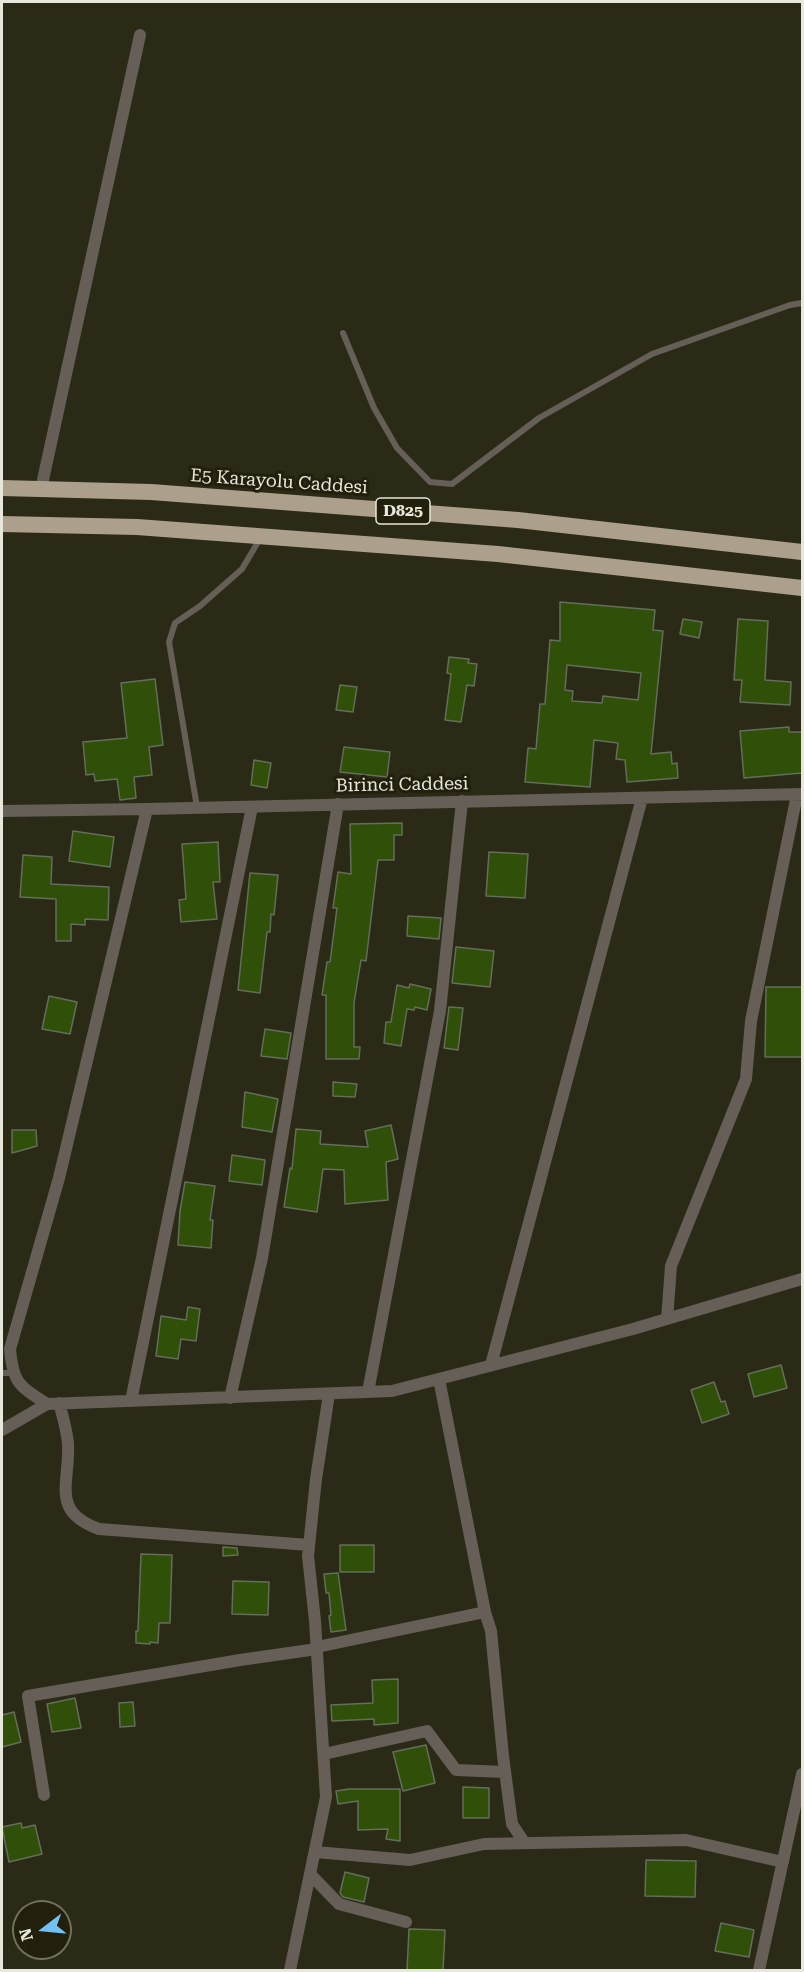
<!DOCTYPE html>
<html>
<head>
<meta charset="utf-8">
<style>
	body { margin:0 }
	#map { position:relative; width:804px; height:1972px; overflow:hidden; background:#2b2a17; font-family:"Roboto Serif",serif }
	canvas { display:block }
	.frame { position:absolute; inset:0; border:3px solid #e8e7db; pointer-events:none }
	.north { position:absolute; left:12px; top:1900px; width:60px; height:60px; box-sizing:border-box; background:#22200d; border:2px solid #71705f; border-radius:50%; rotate:254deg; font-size:16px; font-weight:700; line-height:24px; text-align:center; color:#e8e7db }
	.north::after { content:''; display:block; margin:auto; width:21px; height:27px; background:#71c1f5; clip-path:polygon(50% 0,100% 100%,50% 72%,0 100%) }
</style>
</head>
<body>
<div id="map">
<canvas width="804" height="1972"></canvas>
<div class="frame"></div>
<div class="north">N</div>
</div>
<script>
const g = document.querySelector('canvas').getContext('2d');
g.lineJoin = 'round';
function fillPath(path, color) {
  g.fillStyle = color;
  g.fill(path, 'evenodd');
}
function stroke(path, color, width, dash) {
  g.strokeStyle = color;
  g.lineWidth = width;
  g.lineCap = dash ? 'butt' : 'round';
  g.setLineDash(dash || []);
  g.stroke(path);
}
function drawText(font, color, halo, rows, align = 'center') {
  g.font = font + ' "Roboto Serif",serif';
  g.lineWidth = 6;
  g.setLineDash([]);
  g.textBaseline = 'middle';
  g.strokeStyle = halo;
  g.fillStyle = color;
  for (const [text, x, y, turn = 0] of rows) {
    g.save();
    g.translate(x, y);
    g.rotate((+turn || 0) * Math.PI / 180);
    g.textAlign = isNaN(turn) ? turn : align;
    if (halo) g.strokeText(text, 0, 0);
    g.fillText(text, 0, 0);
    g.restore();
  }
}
const building = new Path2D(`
	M560,602L655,610L653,630L663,631L651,754L671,752L672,764L677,763L678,778L627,782L625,760L616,759L618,743L594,740L590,787L525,782L528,748L536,749L540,704H545L550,640L560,641ZM567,665L641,673L638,700L603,696L602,703L572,701L573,691L565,690Z
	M683,619L702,622L699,638L680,634Z
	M738,619L768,621L765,680L791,682L790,705L740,702L742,680H734Z
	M449,657L469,659L468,663L477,664L474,686L467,685L461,722L445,720L451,674L447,673Z
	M155,679L163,745L149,747L152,775L134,777L136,798L120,800L117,779L95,781L94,774L86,775L83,742L127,738L121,683Z
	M340,685L357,687L353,712L336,710Z
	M789,727V732H802V773L744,778L740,731Z
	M344,747L390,752L387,777L340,772Z
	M254,760L271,763L267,788L251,785Z
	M402,823V835H394V860H378L366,961L361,960L354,1003V1047H360L359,1059H326V995H322L327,962H330L337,908H333L338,872L351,874L350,824Z
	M73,831L114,837L110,867L69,861Z
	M218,842L220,882H213L217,919L181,922L179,900L186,899L182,844Z
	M489,852L528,854L525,898L486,896Z
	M23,855L52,857L51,884L109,887L108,920L85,919V925L71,924V941H56V899L20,897Z
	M250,873L278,875L274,915L271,914L270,932H267L260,993L238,990Z
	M408,916L441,918L439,939L407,936Z
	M456,947L494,951L490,987L452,983Z
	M410,984L431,989L427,1010L415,1007L414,1010L407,1009L401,1046L384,1043L386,1022H391L397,985L409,988Z
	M766,987H802V1057H765Z
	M49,996L77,1002L70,1034L42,1029Z
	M449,1007L463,1008L458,1050L444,1048Z
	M265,1029L291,1033L287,1059L261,1056Z
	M333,1082L357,1084L355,1097L333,1096Z
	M245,1092L278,1099L272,1132L242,1127Z
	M391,1125L398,1159L386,1162L388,1200L345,1204L344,1170L323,1169L317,1212L284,1207L290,1168L292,1169L296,1129L321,1131L320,1144L368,1147L365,1131Z
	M12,1130H36L37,1146L12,1153Z
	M232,1155L265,1160L262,1185L229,1181Z
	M185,1182L215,1186L210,1220H213L211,1248L178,1245L180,1211Z
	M188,1307L200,1309L196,1341L181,1339L178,1359L156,1356L161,1316L186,1320Z
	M781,1365L787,1388L754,1397L748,1374Z
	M714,1382L721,1402L725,1401L729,1414L702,1423L691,1390Z
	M340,1545H374V1572H340Z
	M223,1547L237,1548L238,1555L223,1556Z
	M141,1554L172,1555L170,1623H159L158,1643L150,1642V1644L136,1643V1631H138Z
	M338,1573L346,1630L331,1632L329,1616L331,1615L329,1593H326L324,1574Z
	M233,1581L269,1582L268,1615L232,1614Z
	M398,1679V1723L374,1725V1719L332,1721L331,1705L373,1703L372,1680Z
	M75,1698L81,1728L52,1732L47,1704Z
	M133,1702L135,1726L120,1727L119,1703Z
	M14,1712L21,1742L2,1747V1715Z
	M426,1745L435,1783L403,1791L393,1752Z
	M463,1787L489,1788V1818H463Z
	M349,1789H400V1841L386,1839L388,1829L358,1830V1801L338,1804L336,1791Z
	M21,1823L22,1828L35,1825L42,1854L9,1862L2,1827Z
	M646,1860L696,1861L695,1897L645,1896Z
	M345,1872L369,1878L364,1902L343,1897L340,1893Z
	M721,1923L754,1930L749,1957L715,1951Z
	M409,1929L445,1930L443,1971H407Z`);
const service = new Path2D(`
	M343,333L374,408L397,448L430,482L452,484L539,418L652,354L790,305L802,303
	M197,807L169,642L175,623L200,606L242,569L261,537
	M2,1373H12`);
const minor = new Path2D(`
	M41,489L140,35
	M2,811L147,809L802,794
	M667,1319L671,1266L746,1079L751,1021L797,795
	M491,1365L642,798
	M439,1379L485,1612
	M368,1392L440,1011L462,801
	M230,1398L262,1258L338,804
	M131,1401L252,807
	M59,1403C63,1417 67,1430 68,1444C70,1484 50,1511 99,1529L309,1545
	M47,1404C19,1386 13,1383 10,1349L59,1178L147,809
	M2,1430L47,1404L392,1391L633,1329L802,1279
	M317,1647L485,1612L491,1631L503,1756L512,1824L524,1842
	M324,1754L427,1731L456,1770L505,1772
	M44,1795L28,1696L240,1660L317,1649
	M315,1852L410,1860L484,1844L686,1840L783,1862
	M310,1874L339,1904L406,1922
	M290,1970L326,1797L315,1621L308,1556L316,1479L329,1394
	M759,1970L802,1774`);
const trunk = new Path2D(`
	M2,488L151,492L518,520L802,552
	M2,524L137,527L498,554L802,588`);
const shields = [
	[403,511,54]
];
const shieldNames = [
	["D825",403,511]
];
const streetNames = [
	["E5 Karayolu Caddesi",279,482,4],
	["Birinci Caddesi",402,785,-1]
];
fillPath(building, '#304f09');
stroke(building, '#636e5b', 1.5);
stroke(service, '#655f57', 6);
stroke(minor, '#655f57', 12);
stroke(trunk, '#aca08c', 16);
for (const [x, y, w] of shields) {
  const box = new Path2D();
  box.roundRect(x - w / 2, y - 13, w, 26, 4.5);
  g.fillStyle = '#22200d';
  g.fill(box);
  stroke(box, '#e8e7db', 1.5);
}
drawText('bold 16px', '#e8e7db', null, shieldNames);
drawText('18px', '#e8e7db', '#22200d', streetNames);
</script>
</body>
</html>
